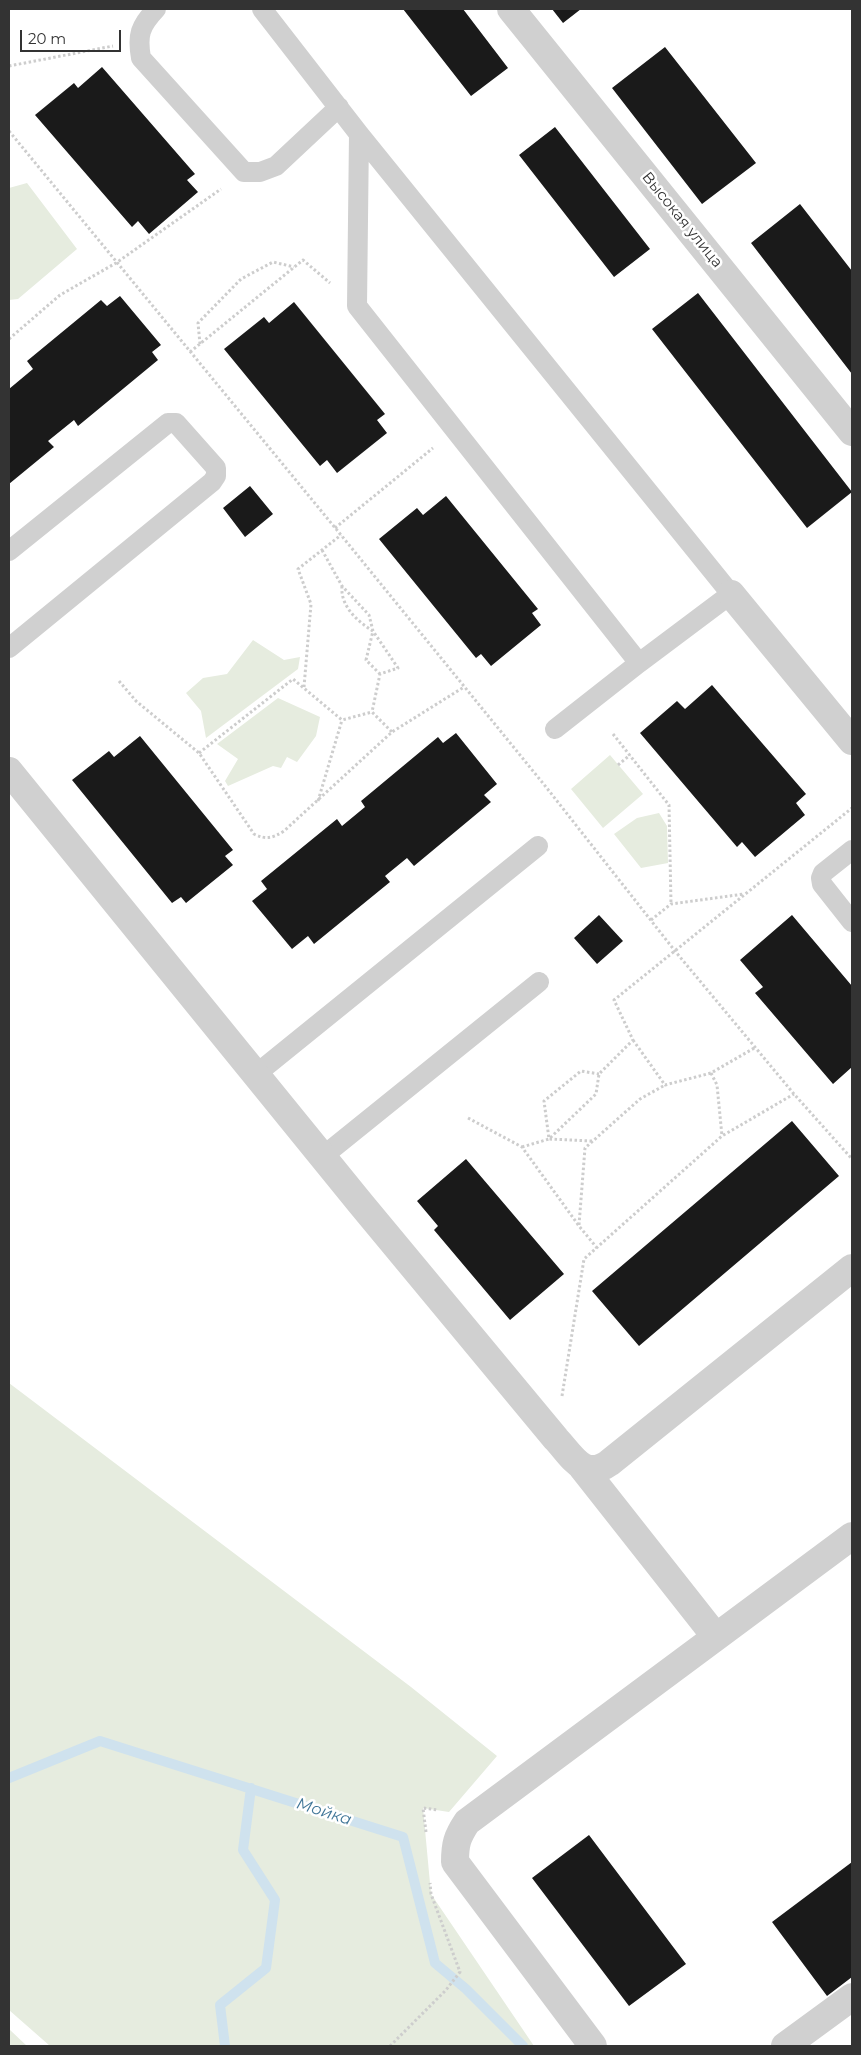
<!DOCTYPE html>
<html>
<head>
<meta charset="utf-8">
<style>
	body { margin:0 }
	#map { position:relative; width:861px; height:2055px; overflow:hidden; background:#fff; font-family:Montserrat,sans-serif }
	canvas { display:block }
	.frame { position:absolute; inset:0; border:10px solid #333; pointer-events:none }
	.scale { position:absolute; left:20px; top:30px; width:101px; height:22px; box-sizing:border-box; border:2px solid #333; border-top:0; padding-left:6px; font-size:15px; line-height:18px; white-space:nowrap; color:#333; -webkit-text-stroke:4px #fff; paint-order:stroke }
</style>
</head>
<body>
<div id="map">
<canvas width="861" height="2055"></canvas>
<div class="frame"></div>
<div class="scale">20 m</div>
</div>
<script>
const g = document.querySelector('canvas').getContext('2d');
g.lineJoin = 'round';
function fillPath(path, color) {
  g.fillStyle = color;
  g.fill(path, 'evenodd');
}
function stroke(path, color, width, dash) {
  g.strokeStyle = color;
  g.lineWidth = width;
  g.lineCap = dash ? 'butt' : 'round';
  g.setLineDash(dash || []);
  g.stroke(path);
}
function drawText(font, color, halo, rows, align = 'center') {
  g.font = font + ' Montserrat,sans-serif';
  g.lineWidth = 5;
  g.setLineDash([]);
  g.textBaseline = 'middle';
  g.strokeStyle = halo;
  g.fillStyle = color;
  for (const [text, x, y, turn = 0] of rows) {
    g.save();
    g.translate(x, y);
    g.rotate((+turn || 0) * Math.PI / 180);
    g.textAlign = isNaN(turn) ? turn : align;
    if (halo) g.strokeText(text, 0, 0);
    g.fillText(text, 0, 0);
    g.restore();
  }
}
const green = new Path2D(`
	M27,183L77,249L18,299L9,300V188Z
	M253,640L284,660L300,657L298,669L206,738L201,711L186,693L203,678L227,674Z
	M278,698L320,717L316,736L297,762L287,757L281,768L273,766L228,786L225,781L238,759L217,744Z
	M610,755L643,794L603,828L571,789Z
	M659,813L667,826L668,863L641,868L614,834L637,818Z
	M9,1383L411,1687L497,1756L449,1812L423,1808L431,1894L534,2046H50L9,2010Z
	M9,2029L27,2046H9Z`);
const stream = new Path2D(`
	M9,1778L100,1741L403,1837L435,1963L466,1989L523,2046
	M225,2046L220,2005L266,1968L275,1900L243,1850L251,1788`);
const building = new Path2D(`
	M403,9H463L508,68L471,96Z
	M552,9H581L563,23Z
	M665,47L756,163L702,204L612,88Z
	M102,67L195,174L187,180L198,192L149,234L138,221L132,227L35,115L74,83L78,88Z
	M555,127L650,249L614,277L519,155Z
	M800,204L852,271V374L751,243Z
	M698,293L852,492L807,528L652,329Z
	M120,296L161,345L152,352L158,360L78,426L74,420L48,441L54,447L9,484V389L33,369L27,361L101,300L107,306Z
	M294,302L385,414L377,420L387,433L337,473L327,460L320,466L224,349L264,317L269,323Z
	M250,486L273,514L245,537L223,508Z
	M446,496L538,609L532,613L541,625L491,666L481,654L476,658L379,539L417,508L423,515Z
	M712,685L806,794L796,803L805,815L755,857L742,842L737,847L640,733L677,701L685,709Z
	M456,733L497,784L484,795L491,802L414,866L407,858L385,876L390,882L314,944L308,936L292,949L252,901L267,889L261,881L337,819L342,826L365,807L361,801L438,737L443,743Z
	M140,736L233,850L225,856L233,865L186,903L181,897L172,903L72,780L109,751L114,757Z
	M599,915L623,941L597,964L574,938Z
	M792,915L852,986V1067L833,1084L755,993L763,987L740,960Z
	M792,1121L839,1176L639,1346L592,1291Z
	M466,1159L564,1274L510,1320L434,1230L438,1226L417,1201Z
	M589,1835L686,1964L629,2006L532,1878Z
	M852,1862V1977L827,1996L772,1922Z`);
const path = new Path2D(`
	M9,66L113,46
	M9,131L341,535L546,787L675,951L794,1094L852,1159
	M9,339L60,295L116,263L221,189
	M200,344L198,323L241,279L273,262L294,267
	M190,352L303,260L330,283
	M335,528L433,448
	M322,550L342,586L369,615L373,631L398,668L380,674L372,712
	M342,586C340,606 358,622 373,631L366,660L380,674
	M119,681L136,701L199,753L254,834C266,840 273,838 284,831L392,732L464,687
	M304,687L311,604L298,569L341,535
	M613,734L669,805L671,904
	M199,753L293,679L342,720L372,712L392,732
	M618,765L630,755
	M318,801L342,720
	M651,920L671,904L744,894
	M633,1040L665,1085L711,1073L756,1047
	M711,1073L717,1085L722,1136
	M468,1118L522,1147L579,1226L597,1248
	M592,1141L549,1139L544,1101L581,1071L599,1074
	M522,1147L549,1139L596,1094L599,1074L633,1040L614,1000L852,808
	M579,1225L585,1148L640,1099L665,1085
	M562,1396L584,1259L722,1136L794,1094
	M426,1832L423,1808L438,1810
	M390,2046L446,1990L460,1972L431,1894L430,1883`);
const lane = new Path2D(`
	M156,9C140,26 137,35 141,58L244,172H260L276,166L339,107
	M262,9L359,134L731,594L639,663L357,306L359,134
	M9,551L168,423H176L216,468V476L212,482L9,648
	M555,729L639,663
	M852,850L823,873L821,878L822,884L852,922
	M255,1075L538,846
	M322,1157L539,982`);
const street = new Path2D(`
	M511,9L852,432
	M731,594L852,741
	M9,771L361,1204L556,1439C572,1456 584,1481 609,1463L852,1268
	M582,1467L716,1637
	M593,2046L455,1862C455,1844 457,1837 467,1822L852,1536
	M785,2046L852,1997`);
const streetNames = [
	["Высокая улица",682,220,51]
];
const waterNames = [
	["Мойка",324,1812,18]
];
fillPath(green, '#e6ecdf');
stroke(stream, '#cfe2ee', 10);
fillPath(building, '#1a1a1a');
stroke(path, '#cdcdcd', 3, [2.5, 2.5]);
stroke(lane, '#d0d0d0', 20);
stroke(street, '#d0d0d0', 28);
drawText('15px', '#333', '#fff', streetNames);
drawText('italic 16px', '#3f7597', '#fff', waterNames);
</script>
</body>
</html>
